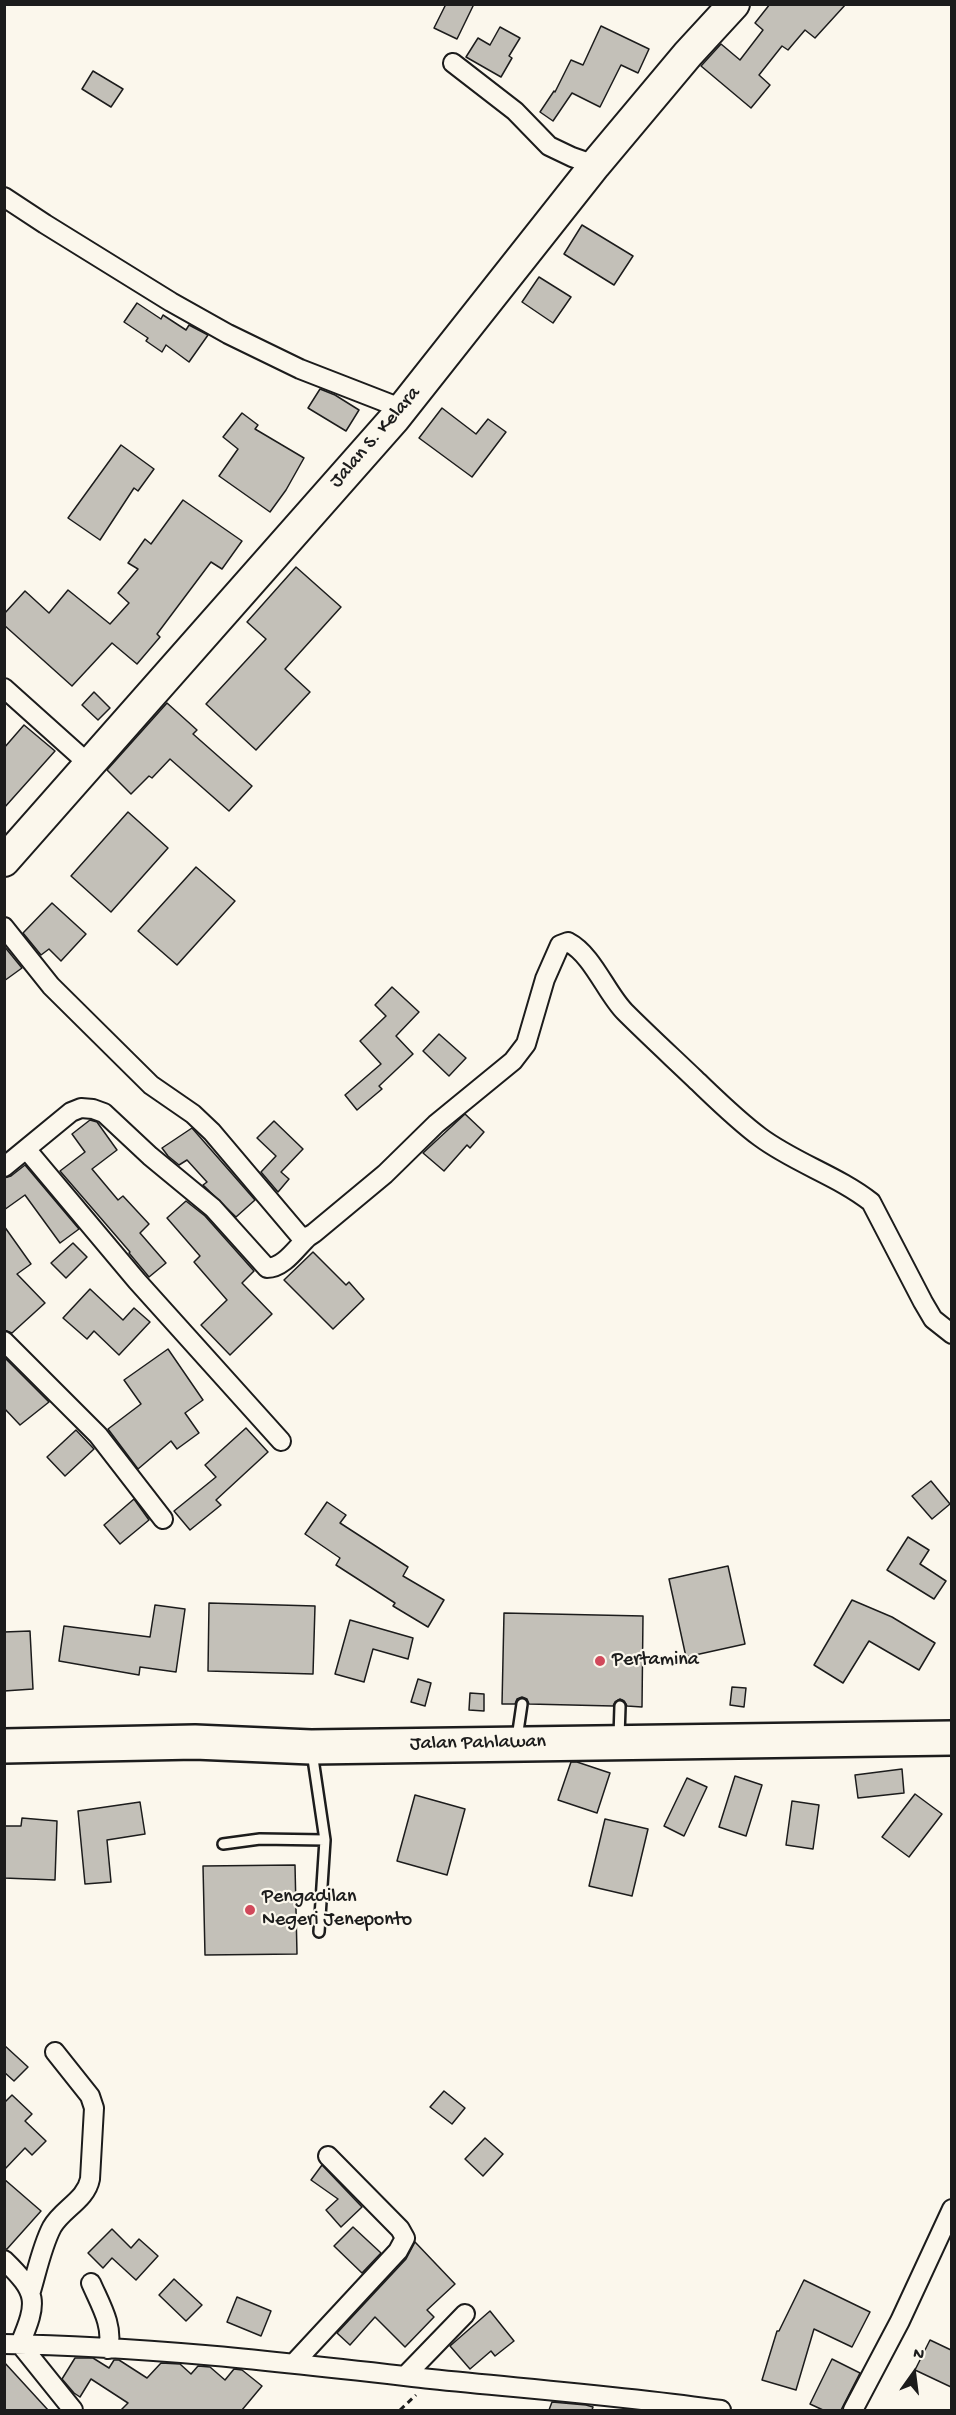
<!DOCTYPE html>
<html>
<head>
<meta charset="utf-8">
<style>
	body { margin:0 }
	#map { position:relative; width:956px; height:2415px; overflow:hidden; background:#fbf7ec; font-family:"Gochi Hand",sans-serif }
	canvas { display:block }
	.frame { position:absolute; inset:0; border:6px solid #1c1c1c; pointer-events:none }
	.north { position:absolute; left:884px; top:2343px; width:60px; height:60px; -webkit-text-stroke:4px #fbf7ec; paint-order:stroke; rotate:14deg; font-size:16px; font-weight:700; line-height:24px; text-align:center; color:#1c1c1c }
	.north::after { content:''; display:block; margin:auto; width:21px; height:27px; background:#1c1c1c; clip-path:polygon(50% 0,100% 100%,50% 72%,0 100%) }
</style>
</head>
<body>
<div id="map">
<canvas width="956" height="2415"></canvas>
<div class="frame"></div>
<div class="north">N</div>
</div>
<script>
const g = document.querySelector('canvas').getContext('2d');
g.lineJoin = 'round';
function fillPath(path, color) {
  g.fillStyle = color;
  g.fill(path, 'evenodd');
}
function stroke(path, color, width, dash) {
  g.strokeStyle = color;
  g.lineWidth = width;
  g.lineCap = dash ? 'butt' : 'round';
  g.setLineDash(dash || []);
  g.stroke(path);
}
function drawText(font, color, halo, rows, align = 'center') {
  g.font = font + ' "Gochi Hand",sans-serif';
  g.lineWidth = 4.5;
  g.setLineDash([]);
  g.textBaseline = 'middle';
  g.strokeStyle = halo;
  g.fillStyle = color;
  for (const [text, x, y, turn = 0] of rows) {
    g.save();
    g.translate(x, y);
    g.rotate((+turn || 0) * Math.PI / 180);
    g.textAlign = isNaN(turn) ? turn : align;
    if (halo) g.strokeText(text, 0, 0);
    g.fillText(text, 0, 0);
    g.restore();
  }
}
const building = new Path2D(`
	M446,4H474L457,39L434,28Z
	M770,4H846L815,38L805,30L788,50L782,46L759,75L770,85L751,108L701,66L721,44L740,60L763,30L755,23Z
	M601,26L649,49L638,73L621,65L600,107L572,93L553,121L540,112L554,91L555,92L571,60L583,65Z
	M500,27L520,38L509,56L512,58L501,77L466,57L478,38L490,45Z
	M93,71L123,89L111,107L82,89Z
	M582,225L633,256L614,285L564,254Z
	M539,277L571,297L553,323L522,302Z
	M137,303L161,319L163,315L186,330L189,325L208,335L189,362L166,345L162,352L146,341L148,338L124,322Z
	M320,389L335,395L359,410L346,431L308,408Z
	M442,408L476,434L488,419L506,432L472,477L419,438Z
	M242,413L258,425L255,429L304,458L286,490L270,512L219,476L238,449L223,437Z
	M121,445L154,469L138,491L134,488L100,540L68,518Z
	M183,500L242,541L222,569L211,562L157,634L160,637L137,664L112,643L72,686L4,625V614L25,591L49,613L68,590L110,624L129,603L118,593L138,569L128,563L145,539L151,544Z
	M296,567L341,607L285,669L310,692L256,750L206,704L266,639L247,622Z
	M94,692L110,708L98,720L82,705Z
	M167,703L197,730L193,734L252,786L229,811L170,759L152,778L149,776L131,794L107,770Z
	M24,725L55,751L4,808V748Z
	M128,812L168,848L111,912L71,876Z
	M196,867L235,901L177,965L138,931Z
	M52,903L86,934L61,961L49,949L41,955L23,933Z
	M4,946L22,968L4,981Z
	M392,987L419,1012L396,1036L413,1054L379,1086L382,1089L357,1110L345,1095L381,1064L360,1041L386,1016L375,1005Z
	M439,1034L466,1058L449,1076L423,1051Z
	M465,1114L484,1132L470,1148L467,1145L444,1171L423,1153Z
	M90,1120L97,1122L117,1150L92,1169L118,1200L123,1196L149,1224L140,1233L166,1263L149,1277L129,1253L130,1252L60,1171L85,1152L72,1134Z
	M274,1121L303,1149L281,1172L289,1179L278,1192L261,1172L276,1156L257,1138Z
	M192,1128L255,1200L236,1217L203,1185L207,1182L187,1160L179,1165L168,1156L162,1148Z
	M25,1165L79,1229L60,1243L25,1195L4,1210V1178L11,1176Z
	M186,1201L205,1216L254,1271L242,1283L272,1314L230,1355L201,1325L227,1300L194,1262L200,1256L167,1218Z
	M4,1226L31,1264L17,1274L45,1303L12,1333L4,1330Z
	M73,1243L87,1257L66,1278L51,1263Z
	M313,1252L346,1285L349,1282L364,1299L333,1329L284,1280Z
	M90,1289L123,1320L134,1308L150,1322L119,1355L94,1331L87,1339L63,1318Z
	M168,1349L203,1400L185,1413L199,1433L177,1449L171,1441L138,1469L108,1429L141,1404L124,1380Z
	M4,1357L49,1402L20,1425L4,1408Z
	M246,1428L268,1452L216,1500L221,1505L190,1530L174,1511L216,1477L205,1465Z
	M76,1430L94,1449L65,1476L47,1457Z
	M931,1481L950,1504L932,1519L912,1496Z
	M134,1499L149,1520L120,1544L104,1525Z
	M327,1502L346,1515L340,1523L408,1567L403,1576L444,1600L428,1627L393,1606L395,1603L336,1565L340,1558L305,1534Z
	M908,1537L929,1550L920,1564L946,1581L934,1599L887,1570Z
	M728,1566L745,1644L686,1657L669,1579Z
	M852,1600L892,1617L935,1643L919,1670L869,1641L843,1683L814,1665Z
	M209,1603L315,1606L313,1674L208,1671Z
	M155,1605L185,1609L176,1672L140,1667L139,1675L59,1661L64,1626L150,1637Z
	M504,1613L643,1616L642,1707L627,1706L624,1701L620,1699L615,1702L613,1706L529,1704L527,1699L522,1697L517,1699L515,1704H502Z
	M350,1620L413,1638L408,1659L373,1649L364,1682L335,1674Z
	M30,1631L33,1689L4,1691V1632Z
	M418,1679L431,1683L425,1706L411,1702Z
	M732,1687L746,1688L744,1707L730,1705Z
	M470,1693L484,1694V1711L469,1710Z
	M571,1762H577L610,1773L597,1813L558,1800Z
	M902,1769L904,1793L858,1798L855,1775Z
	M735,1776L762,1785L746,1836L719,1827Z
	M687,1778L707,1787L684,1836L664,1826Z
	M915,1794L942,1814L909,1857L882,1837Z
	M415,1795L465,1809L447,1875L397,1861Z
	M792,1801L819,1805L813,1849L786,1845Z
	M140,1802L145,1834L107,1840L111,1882L85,1884L78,1811Z
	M22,1818L57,1821L55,1880L4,1878V1826H21Z
	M605,1819L648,1829L632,1896L589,1886Z
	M295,1865L297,1954L205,1955L203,1866Z
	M4,2045L28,2067L14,2081L4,2072Z
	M444,2091L465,2108L452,2124L430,2107Z
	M12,2095L32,2114L25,2121L46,2141L32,2155L25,2148L4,2170V2103Z
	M485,2138L503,2154L483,2176L465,2159Z
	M322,2165L362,2207L341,2227L326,2210L338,2199L311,2180Z
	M4,2179L41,2211L7,2249H4Z
	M353,2227L381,2253L362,2273L334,2246Z
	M112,2229L131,2248L139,2239L158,2256L136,2280L112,2258L103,2268L88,2253Z
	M415,2242L455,2284L427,2310L434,2317L405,2347L375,2317L350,2345L337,2333L406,2259Z
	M174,2279L202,2305L186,2321L159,2295Z
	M804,2280L870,2312L852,2347L814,2329L796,2390L762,2380L777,2331H779Z
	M237,2297L271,2311L261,2336L227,2322Z
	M490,2311L514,2341L495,2356L491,2351L470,2369L450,2346Z
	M930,2340L951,2350V2387L915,2370Z
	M75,2358H93L109,2368L114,2360H119L147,2378L161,2363L180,2364L191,2374L198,2366L210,2367L225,2380L234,2369L242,2370L262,2386L242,2410H121L128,2403L91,2379L80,2397L74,2393L62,2379Z
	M832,2359L860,2373L841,2410H823L810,2404Z
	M4,2362L48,2410H4Z
	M552,2402L586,2405L593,2407L592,2410H549Z`);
const path = new Path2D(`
	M400,2410L416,2395`);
const lane = new Path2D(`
	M619,1737L620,1706
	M517,1738L522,1704
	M223,1844L260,1839L325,1840L312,1752
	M319,1932L325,1840`);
const street = new Path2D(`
	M453,63L515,111L549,146L572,157L595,165
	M4,197L45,224L171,302L228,334L300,369L403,409
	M4,688L91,766
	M4,927L51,986L151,1085L193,1114L212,1132L300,1236L308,1237L314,1233L385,1174L436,1124L513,1061L526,1044L545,979L560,945L568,942C593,955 606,993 625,1012C648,1035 672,1057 695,1079C716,1099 737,1120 760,1137C795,1163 838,1176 871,1202L923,1302L933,1319L952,1334
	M27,1150L137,1281L281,1441
	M4,1167L71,1112L81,1108L93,1109L104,1113L150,1156L213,1208L267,1268C284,1268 297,1247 308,1237
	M4,1341L98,1435L163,1519
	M4,2260C38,2293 38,2301 20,2344L73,2410
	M91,2283C100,2304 114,2326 108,2349
	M31,2291C37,2271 42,2246 52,2227C62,2209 86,2200 90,2179L94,2108L90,2096L55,2052
	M4,2344C147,2346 289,2363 431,2379C528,2389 624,2396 721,2410
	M295,2362L398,2251L405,2238L400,2229L328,2156
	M405,2376L465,2314
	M853,2410L900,2321L952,2209`);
const primary = new Path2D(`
	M4,861L395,418L595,165L688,54L734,4`);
const highway = new Path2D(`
	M4,1746L195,1742L311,1747L952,1738`);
const markers = [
	[600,1661,6,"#d1495b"],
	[250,1910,6,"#d1495b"]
];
const streetNames = [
	["Jalan S. Kelara",376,438,-49],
	["Jalan Pahlawan",478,1744,-1]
];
const poiNames = [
	["Pertamina",612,1661],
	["Pengadilan",262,1898],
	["Negeri Jeneponto",262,1921]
];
fillPath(building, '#c3c0b8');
stroke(building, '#1c1c1c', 1.5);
stroke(lane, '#1c1c1c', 14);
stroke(street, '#1c1c1c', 22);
stroke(primary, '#1c1c1c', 34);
stroke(highway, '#1c1c1c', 38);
stroke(path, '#1c1c1c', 3, [6, 4.5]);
stroke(lane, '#fbf7ec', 9);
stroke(street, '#fbf7ec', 18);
stroke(primary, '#fbf7ec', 30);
stroke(highway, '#fbf7ec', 33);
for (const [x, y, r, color] of markers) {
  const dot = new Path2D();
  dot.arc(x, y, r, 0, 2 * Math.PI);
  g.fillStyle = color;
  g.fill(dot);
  stroke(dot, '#fbf7ec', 2);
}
drawText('20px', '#1c1c1c', '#fbf7ec', streetNames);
drawText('20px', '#1c1c1c', '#fbf7ec', poiNames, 'left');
</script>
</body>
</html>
